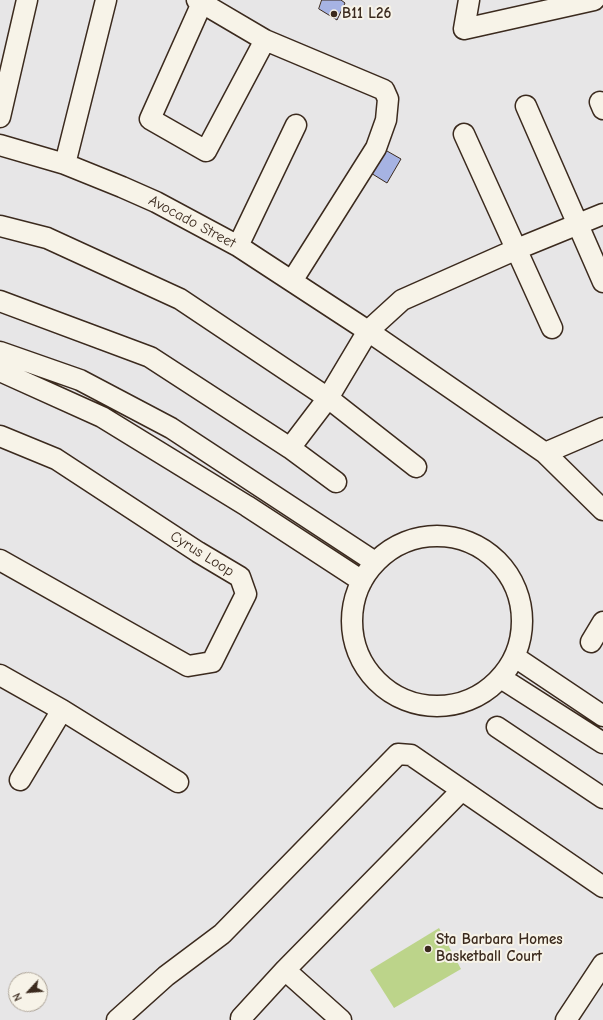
<!DOCTYPE html>
<html>
<head>
<meta charset="utf-8">
<style>
	body { margin:0 }
	#map { position:relative; width:603px; height:1020px; overflow:hidden; background:#e7e6e7; font-family:"Comic Neue",sans-serif }
	canvas { display:block }
	.north { position:absolute; left:8px; top:972px; width:40px; height:40px; box-sizing:border-box; background:#f7f3e8; border:1px solid #aca397; border-radius:50%; rotate:244deg; font-size:11px; font-weight:700; line-height:16px; text-align:center; color:#3b2a1e }
	.north::after { content:''; display:block; margin:auto; width:14px; height:18px; background:#3b2a1e; clip-path:polygon(50% 0,100% 100%,50% 72%,0 100%) }
</style>
</head>
<body>
<div id="map">
<canvas width="603" height="1020"></canvas>
<div class="north">N</div>
</div>
<script>
const g = document.querySelector('canvas').getContext('2d');
g.lineJoin = 'round';
function fillPath(path, color) {
  g.fillStyle = color;
  g.fill(path, 'evenodd');
}
function stroke(path, color, width, dash) {
  g.strokeStyle = color;
  g.lineWidth = width;
  g.lineCap = dash ? 'butt' : 'round';
  g.setLineDash(dash || []);
  g.stroke(path);
}
function drawText(font, color, halo, rows, align = 'center') {
  g.font = font + ' "Comic Neue",sans-serif';
  g.lineWidth = 4;
  g.setLineDash([]);
  g.textBaseline = 'middle';
  g.strokeStyle = halo;
  g.fillStyle = color;
  for (const [text, x, y, turn = 0] of rows) {
    g.save();
    g.translate(x, y);
    g.rotate((+turn || 0) * Math.PI / 180);
    g.textAlign = isNaN(turn) ? turn : align;
    if (halo) g.strokeText(text, 0, 0);
    g.fillText(text, 0, 0);
    g.restore();
  }
}
const green = new Path2D(`
	M439,928L461,969L394,1008L370,970Z`);
const building = new Path2D(`
	M322,0H341L345,3L337,20L319,9Z
	M380,147L401,159L387,183L366,170Z`);
const minor = new Path2D(`
	M197,0L265,40L384,90L388,99L386,120L376,148L292,281
	M469,0L464,29L594,0
	M202,3L150,119L206,151L265,40
	M600,102L603,109
	M526,106L603,282
	M0,117L27,0
	M464,134L552,328
	M0,145L65,164L122,187L156,202L238,246L368,331L545,453L603,510
	M65,164L106,0
	M0,226L47,238L180,299L328,398L416,467
	M238,246L296,125
	M0,301L150,357L290,448L336,482
	M0,352L80,380L171,428L375,562
	M0,371L102,417L247,506L362,581
	M0,436L56,459L198,552L240,577L246,594L212,662L188,666L0,560
	M290,448L328,398L368,331L402,300L517,249L603,214
	M545,453L603,428
	M352 621a85 85 0 1 1 170 0a85 85 0 1 1-170 0Z
	M591,642L603,622
	M515,657L603,716
	M0,675L62,710L178,782
	M501,678L603,743
	M497,727L603,798
	M20,780L62,710
	M285,970L341,1020
	M117,1020L166,976L222,934L398,754L411,755L603,887
	M243,1020L241,1018L285,970L462,790
	M566,1020L603,964`);
const markers = [
	[334,14,4,"#3b2a1e"],
	[428,949,4,"#3b2a1e"]
];
const poiNames = [
	["B11 L26",342,14],
	["Sta Barbara Homes",436,940],
	["Basketball Court",436,957]
];
const streetNames = [
	["Avocado Street",192,222,28],
	["Cyrus Loop",202,554,32]
];
fillPath(green, '#bcd48a');
fillPath(building, '#a6b3e3');
stroke(building, '#3b2a1e', 1);
stroke(minor, '#3b2a1e', 23);
stroke(minor, '#f7f3e8', 20);
for (const [x, y, r, color] of markers) {
  const dot = new Path2D();
  dot.arc(x, y, r, 0, 2 * Math.PI);
  g.fillStyle = color;
  g.fill(dot);
  stroke(dot, '#f7f3e8', 1.5);
}
drawText('bold 15px', '#3b2a1e', '#f7f3e8', poiNames, 'left');
drawText('15px', '#3b2a1e', '#f7f3e8', streetNames);
</script>
</body>
</html>
